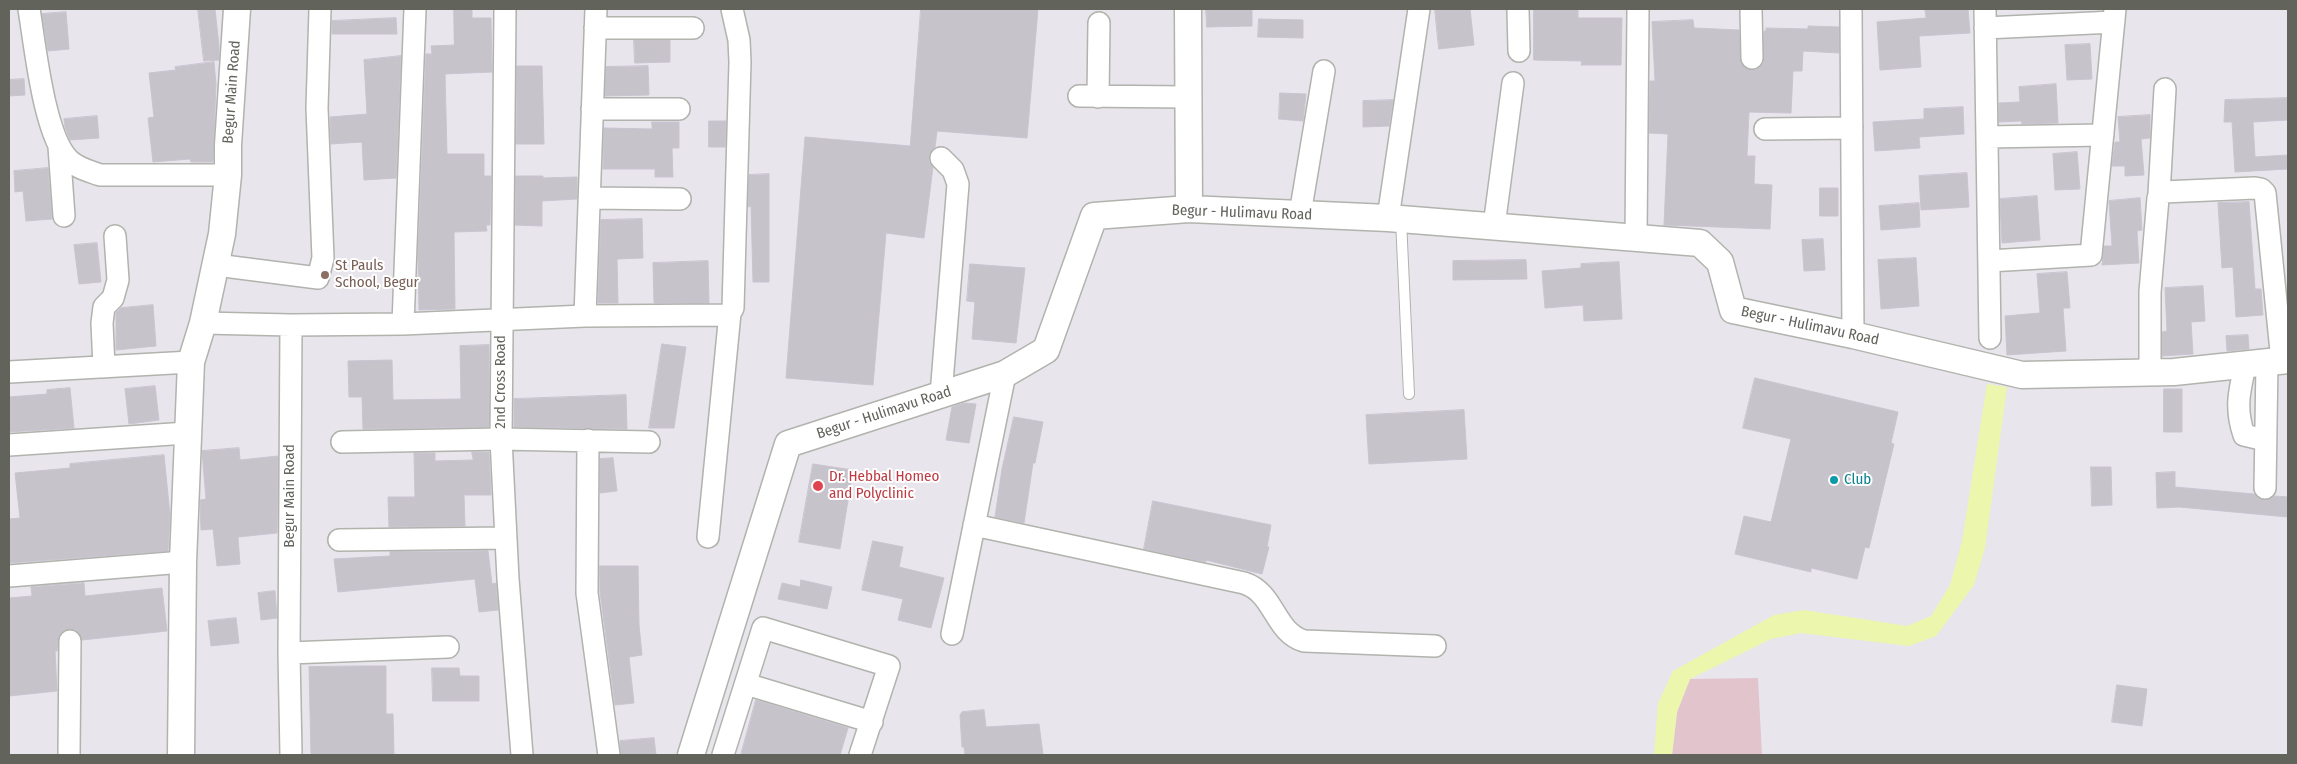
<!DOCTYPE html>
<html>
<head>
<meta charset="utf-8">
<style>
	body { margin:0 }
	#map { position:relative; width:2297px; height:764px; overflow:hidden; background:#e9e5ed; font-family:"Fira Sans Condensed",sans-serif }
	canvas { display:block }
	.frame { position:absolute; inset:0; border:10px solid #62645c; pointer-events:none }
</style>
</head>
<body>
<div id="map">
<canvas width="2297" height="764"></canvas>
<div class="frame"></div>
</div>
<script>
const g = document.querySelector('canvas').getContext('2d');
g.lineJoin = 'round';
function fillPath(path, color) {
  g.fillStyle = color;
  g.fill(path, 'evenodd');
}
function stroke(path, color, width, dash) {
  g.strokeStyle = color;
  g.lineWidth = width;
  g.lineCap = dash ? 'butt' : 'round';
  g.setLineDash(dash || []);
  g.stroke(path);
}
function drawText(font, color, halo, rows, align = 'center') {
  g.font = font + ' "Fira Sans Condensed",sans-serif';
  g.lineWidth = 4;
  g.setLineDash([]);
  g.textBaseline = 'middle';
  g.strokeStyle = halo;
  g.fillStyle = color;
  for (const [text, x, y, turn = 0] of rows) {
    g.save();
    g.translate(x, y);
    g.rotate((+turn || 0) * Math.PI / 180);
    g.textAlign = isNaN(turn) ? turn : align;
    if (halo) g.strokeText(text, 0, 0);
    g.fillText(text, 0, 0);
    g.restore();
  }
}
const green = new Path2D(`
	M1758,678L1762,755H1672L1677,712L1690,679Z`);
const water = new Path2D(`
	M1987,384L2007,387L1985,548L1974,585L1936,636L1909,646L1801,633L1771,639L1690,679L1677,712L1672,755H1654L1658,703L1673,671L1774,615L1804,610L1907,626L1931,616L1950,585L1962,541Z`);
const building = new Path2D(`
	M198,9H215L219,46V60L204,61Z
	M454,9H472V18H491L492,72L445,74L447,154H484V176H491L490,225H486L487,231L454,232L455,309L419,310L418,258L426,54H432L431,46L454,45Z
	M921,9H1038L1027,138L937,131L935,147L929,155V162L933,167L924,238L886,233L873,385L786,378L805,137L910,146Z
	M1206,9H1252V26L1207,27Z
	M1435,9H1470L1474,45L1439,49Z
	M1534,9H1578V18H1622L1621,65H1581L1582,61L1534,60Z
	M1925,9H1968L1970,33L1919,36L1921,67L1880,70L1877,22L1926,18Z
	M66,12L69,49L48,51L42,14Z
	M396,18L397,34H332V21Z
	M1259,19L1303,20V38L1258,37Z
	M1693,20L1694,28L1739,30L1741,64L1746,69L1752,70L1758,69L1763,64L1764,31H1766V28L1808,29V26L1839,27V53L1803,51L1802,71H1793L1791,113L1749,112L1747,156H1755L1754,184L1772,185L1770,229L1664,225L1668,134L1649,133L1650,81H1655L1652,22Z
	M634,40H670V62L635,63Z
	M2090,44L2092,79L2067,80L2065,45Z
	M401,56L396,178L364,180L362,142L331,144L330,117L367,114L364,60Z
	M214,62L216,84L213,162H191L190,159L153,162L148,118L154,117L149,73L176,70L175,67Z
	M517,66H542L544,144H516Z
	M648,66L649,95L605,96L606,67Z
	M24,79L25,95L9,96V80Z
	M2056,84L2058,123L2022,124L2021,121L1999,122V103L2020,102L2019,87Z
	M1280,93L1306,94L1303,121L1279,119Z
	M2288,98V120L2253,122L2255,157L2288,155V169L2235,172L2232,122H2224L2225,100Z
	M1393,100L1389,126L1363,127V101Z
	M1963,107L1964,134L1919,137L1920,148L1875,151L1873,122L1924,119V109Z
	M2150,115V138L2141,139L2144,175L2125,176V166H2112L2115,142H2120L2118,117Z
	M97,116L99,138L70,140L65,127L64,119Z
	M709,121H726L725,147H709Z
	M652,122H679V148H672L673,177H655V169H603L604,128L652,129Z
	M2077,152L2080,189L2055,190L2053,154Z
	M48,168L52,219L26,221L23,191L15,192L14,171Z
	M1967,173L1969,207L1921,210L1919,176Z
	M769,174V282H753L751,206L748,207L749,175Z
	M516,176H543V178L577,177V199L542,201V226L515,225Z
	M1820,188H1838V216H1820Z
	M2037,196L2040,240L2002,243L2000,199Z
	M2140,198L2142,230L2137,231L2139,263L2102,265L2104,246H2112L2109,201Z
	M2249,202L2255,289H2261L2263,315L2236,317L2233,267L2222,268L2218,203Z
	M1919,203L1920,227L1881,230L1879,206Z
	M642,219L643,258L617,259L618,303H598L601,220Z
	M1823,239L1825,270L1804,271L1802,240Z
	M97,243L101,282L79,284L74,245Z
	M1916,258L1919,306L1881,309L1878,260Z
	M1526,260L1527,279L1453,280V261Z
	M708,261L709,303H654L653,263Z
	M1619,262L1622,319L1584,321L1583,305L1545,308L1542,271L1581,268V264Z
	M970,264L1025,268L1016,343L972,339L975,302L967,301Z
	M2067,272L2070,308H2063L2066,351L2007,355L2005,316L2040,313L2037,274Z
	M2203,286L2205,321L2191,322L2193,354L2162,356V332L2167,331L2165,288Z
	M153,305L156,346L116,350V313L121,308Z
	M2248,335L2249,349L2227,351L2226,336Z
	M662,344L686,347L674,428H649Z
	M489,345V427L363,429L362,397H349L348,361L392,360L393,400L461,399L460,346Z
	M1755,378L1898,412L1891,443L1894,444L1869,548L1865,547L1857,579L1811,568V572L1735,554L1744,516L1771,522L1791,439L1743,428Z
	M155,386L159,420L129,424L125,389Z
	M70,388L74,428L9,432V397L47,394V390Z
	M2164,389H2182V432H2164Z
	M626,395L627,429L514,427V399Z
	M965,403L976,404L969,443L946,440L952,407Z
	M1464,410L1467,459L1369,464L1366,415Z
	M1014,417L1043,422L1035,463H1033L1024,523L995,517L1002,469Z
	M239,448L240,460L278,456L277,533L238,537L240,564L217,566L213,529L201,530L200,500L206,499L202,451Z
	M472,452H489L491,495H464L465,526L389,527L388,497H415L414,453H435V461L473,460Z
	M164,455L170,515L168,551L9,563V519L20,518L15,473L70,468V464Z
	M613,458L617,491L600,493V459Z
	M813,464L853,470L840,549L799,542Z
	M2091,467H2111L2112,505L2092,506Z
	M2175,472V487L2254,494L2258,498L2264,500L2275,496L2288,497V517L2179,507L2157,508L2156,473Z
	M1153,501L1271,525L1267,547H1269L1262,574L1206,560V562L1144,549Z
	M873,541L903,547L899,567L944,578L931,628L898,620L903,599L862,590Z
	M488,551L492,584L496,583L498,610L479,612L475,579L338,592L334,559L390,556V552Z
	M600,566H638L639,625L642,655L629,657L634,703L615,705L600,592Z
	M801,580L832,587L827,609L778,599L782,583L800,587Z
	M84,583L85,596L162,588L167,631L82,640L76,630H64L59,635L57,651H55L57,691L9,696V598L32,596L31,587Z
	M275,591L277,618L261,620L258,593Z
	M236,618L239,643L211,646L208,621Z
	M359,666H386V714H393L394,755H311L309,667Z
	M432,668H459L460,676H479V701H433Z
	M2117,685L2147,689L2142,726L2112,722Z
	M756,700L848,728L840,755H741Z
	M984,710L986,727L1039,724L1043,754L965,755L964,747H962L960,715L962,712Z
	M654,738L656,755H621L620,741Z`);
const service = new Path2D(`
	M1401,220L1409,394`);
const minor = new Path2D(`
	M29,9C35,45 44,136 69,160C77,168 89,171 100,175H228
	M505,9L501,439L508,579L522,755
	M1518,9L1519,51
	M1751,9L1752,58
	M1851,9L1853,335
	M1985,9L1990,338
	M595,28H693
	M1985,28L2114,22
	M1079,96L1188,97
	M1098,97L1099,23
	M592,109H679
	M1765,129L1852,128
	M1987,137L2103,135
	M59,147L64,216
	M941,158L953,170L958,184L941,395
	M2159,194L2165,89
	M590,198L680,199
	M1300,214L1324,71
	M1388,218L1419,9
	M1494,226L1513,83
	M1636,237L1638,9
	M1989,261L2091,255L2115,9
	M216,265L318,278L323,258L317,108L320,9
	M585,316L596,9
	M203,323L291,325L289,653L291,755
	M403,324L415,9
	M291,325L403,324L585,316L725,315L730,313
	M2245,366C2239,392 2235,409 2244,435L2265,440
	M104,367L102,323L104,307L113,298L118,280L115,236
	M9,372L191,362
	M2150,373V292L2158,198L2163,192L2255,188L2261,189L2265,193L2282,361
	M588,440L587,593L609,755
	M342,442L501,439L649,442
	M9,445L187,433
	M2265,488L2267,363
	M974,525L1244,583C1275,593 1274,632 1304,641L1435,646
	M708,537L730,313L733,308L740,62L739,40L732,9
	M339,540L506,538
	M9,576L183,562
	M952,634L1005,374
	M289,653L448,647
	M746,684L872,722
	M69,755L70,641
	M723,755L763,628L889,666L860,755`);
const tertiary = new Path2D(`
	M1188,9L1189,209
	M181,755L183,562L191,362L203,323L222,234L228,175V145L237,9
	M691,755L788,444L1005,374L1046,350L1094,216L1189,209L1388,218L1700,243L1720,262L1733,310L1853,335L2022,375L2174,372L2288,360`);
const markers = [
	[325,275,5,"#8d6e63"],
	[1834,480,5,"#0f9aa8"],
	[818,486,6,"#e0444e"]
];
const streetNames = [
	["Begur Main Road",232,92,-86],
	["Begur - Hulimavu Road",1242,213,2],
	["Begur - Hulimavu Road",1810,326,12],
	["2nd Cross Road",501,382,-90],
	["Begur - Hulimavu Road",884,413,-18],
	["Begur Main Road",290,496,-90]
];
const educationNames = [
	["St Pauls",335,266],
	["School, Begur",335,283]
];
const healthNames = [
	["Dr. Hebbal Homeo",829,477],
	["and Polyclinic",829,494]
];
const cultureNames = [
	["Club",1844,480]
];
fillPath(green, '#e2c4cd');
fillPath(water, '#ecf6ac');
fillPath(building, '#c6c3cb');
stroke(building, '#c9c4d1', 1);
stroke(service, '#b1b3ad', 12);
stroke(minor, '#b1b3ad', 24);
stroke(tertiary, '#b1b3ad', 29);
stroke(service, '#fff', 10);
stroke(minor, '#fff', 21);
stroke(tertiary, '#fff', 26);
for (const [x, y, r, color] of markers) {
  const dot = new Path2D();
  dot.arc(x, y, r, 0, 2 * Math.PI);
  g.fillStyle = color;
  g.fill(dot);
  stroke(dot, '#fff', 2);
}
drawText('15px', '#62645c', '#fff', streetNames);
drawText('15px', '#785e54', '#fff', educationNames, 'left');
drawText('15px', '#be3a42', '#fff', healthNames, 'left');
drawText('15px', '#0d838f', '#fff', cultureNames, 'left');
</script>
</body>
</html>
